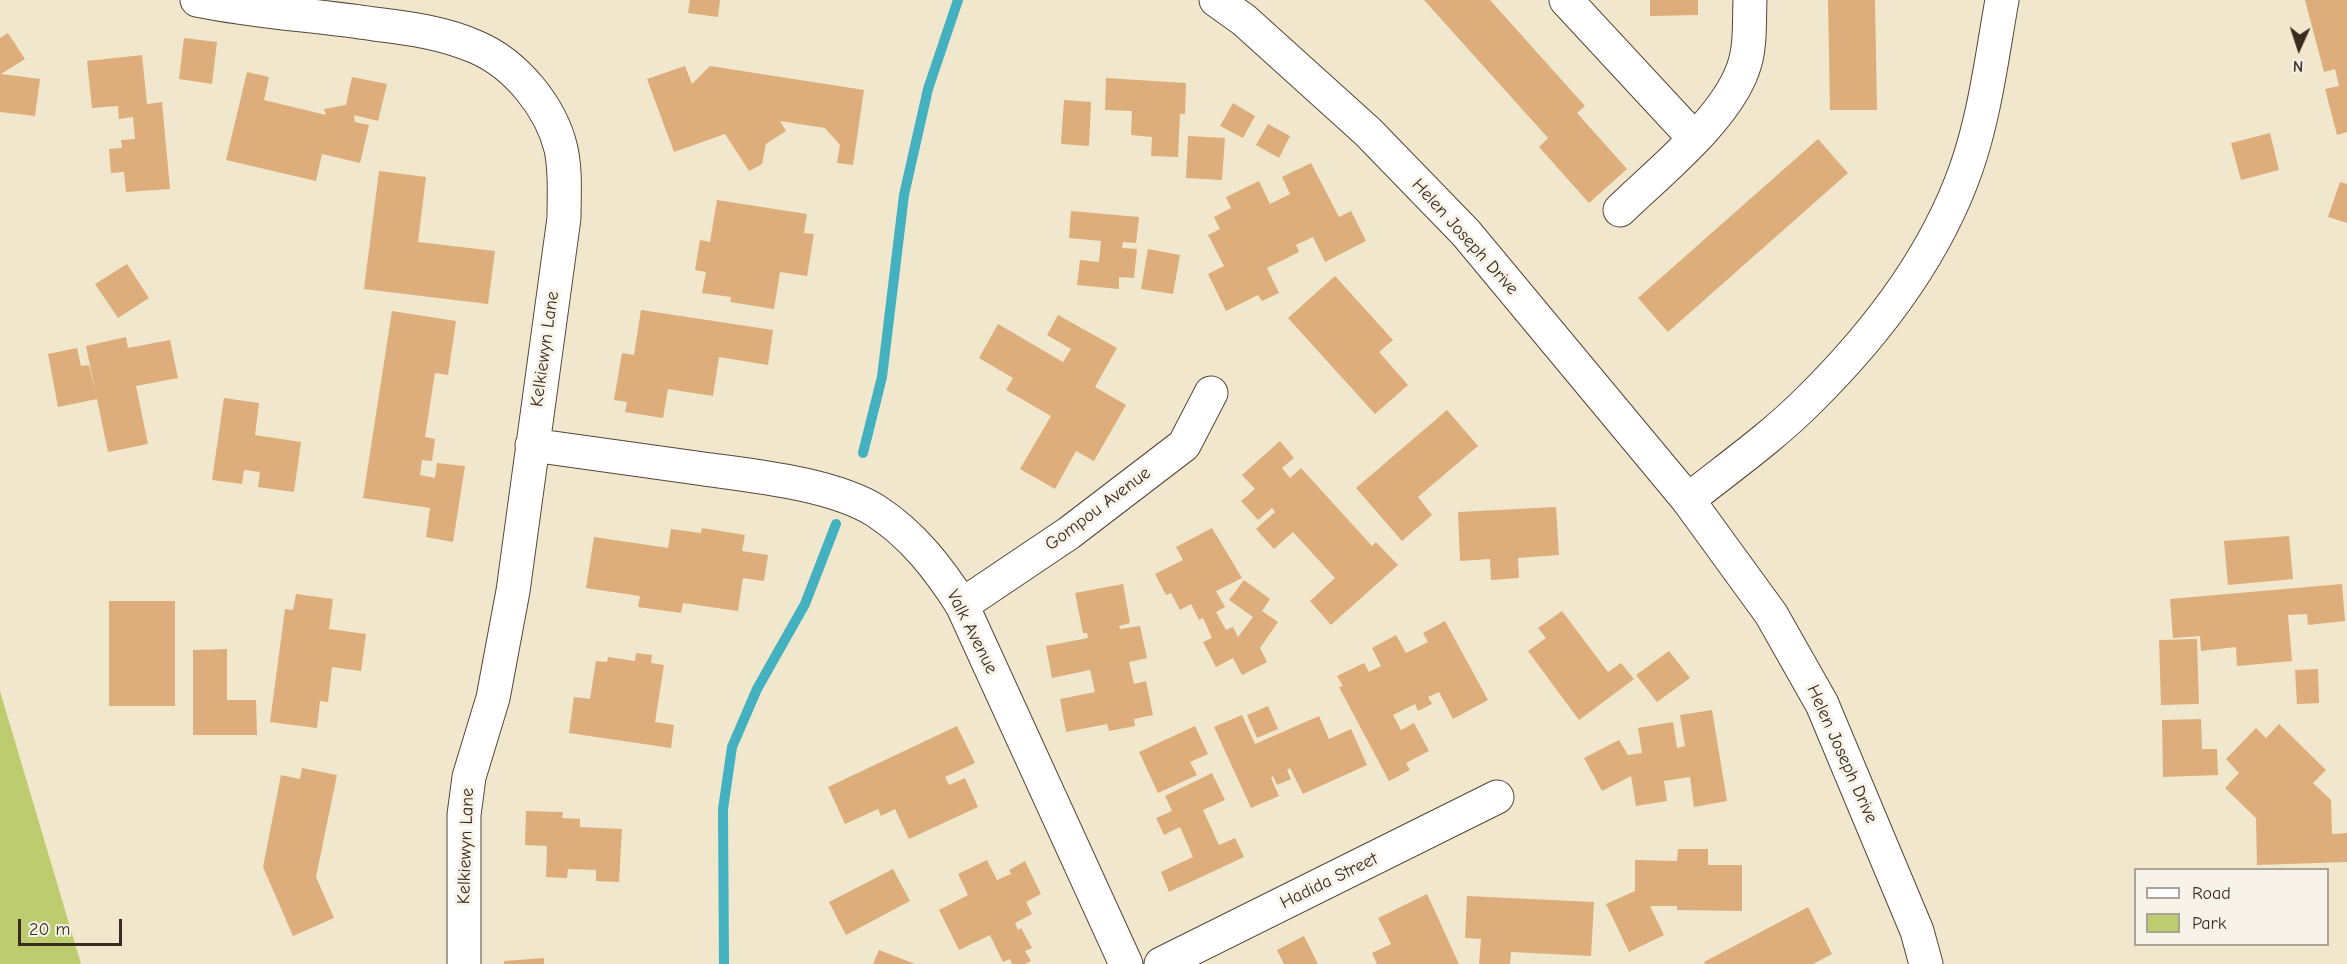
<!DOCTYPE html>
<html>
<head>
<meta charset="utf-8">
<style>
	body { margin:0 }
	#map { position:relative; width:2347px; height:964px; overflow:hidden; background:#f0e7cd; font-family:"Comic Neue",sans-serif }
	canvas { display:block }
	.legend { position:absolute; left:2134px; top:868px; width:195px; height:78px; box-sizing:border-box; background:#f7f3e8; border:2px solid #aca397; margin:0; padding:8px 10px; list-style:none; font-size:18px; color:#3b2a1e }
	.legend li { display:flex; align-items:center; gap:12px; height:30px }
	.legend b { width:30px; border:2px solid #aca397 }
	.north { position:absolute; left:2269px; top:18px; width:60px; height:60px; -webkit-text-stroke:4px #f7f3e8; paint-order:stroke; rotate:183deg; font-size:16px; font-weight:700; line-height:24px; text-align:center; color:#3b2a1e }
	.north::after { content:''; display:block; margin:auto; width:21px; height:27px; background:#3b2a1e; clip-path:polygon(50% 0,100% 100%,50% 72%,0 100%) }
	.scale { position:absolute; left:18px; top:919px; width:104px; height:27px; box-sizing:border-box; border:3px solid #3b2a1e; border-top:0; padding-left:8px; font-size:18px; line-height:21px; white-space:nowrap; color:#3b2a1e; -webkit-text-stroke:4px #f7f3e8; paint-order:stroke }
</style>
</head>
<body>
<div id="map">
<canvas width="2347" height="964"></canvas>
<ul class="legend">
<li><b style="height:8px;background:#fff"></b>Road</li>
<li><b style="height:16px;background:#bdcc6e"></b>Park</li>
</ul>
<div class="north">N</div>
<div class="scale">20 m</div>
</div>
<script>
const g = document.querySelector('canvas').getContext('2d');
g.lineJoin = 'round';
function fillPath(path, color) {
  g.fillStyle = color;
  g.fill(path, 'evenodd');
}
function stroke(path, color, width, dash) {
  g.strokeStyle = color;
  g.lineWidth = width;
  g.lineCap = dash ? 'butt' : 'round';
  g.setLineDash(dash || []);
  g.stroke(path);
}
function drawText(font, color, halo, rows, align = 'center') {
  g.font = font + ' "Comic Neue",sans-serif';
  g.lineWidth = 6;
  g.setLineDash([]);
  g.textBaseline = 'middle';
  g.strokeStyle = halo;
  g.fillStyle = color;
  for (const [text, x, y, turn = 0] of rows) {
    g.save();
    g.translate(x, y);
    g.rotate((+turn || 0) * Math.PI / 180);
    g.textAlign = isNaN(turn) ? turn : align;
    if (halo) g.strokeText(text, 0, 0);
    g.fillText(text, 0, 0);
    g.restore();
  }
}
const green = new Path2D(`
	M0,691L81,964H0Z`);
const stream = new Path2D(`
	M863,453L882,377L904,195L928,89L958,0
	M724,964L723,809L732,747L757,689L805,604L836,524`);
const building = new Path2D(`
	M690,0H720L718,17L688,13Z
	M1424,0H1490L1585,106L1577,113L1627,169L1589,203L1539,147L1548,138Z
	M1650,0H1698V15L1650,16Z
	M1828,0H1875L1877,110H1830Z
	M2305,0H2347V132L2337,135L2325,89L2339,86L2335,69L2324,72Z
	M8,33L25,59L1,74L40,79L35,116L0,112V38Z
	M184,38L217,42L212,84L179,79Z
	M142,55L147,104L162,102L170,189L126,192L124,172L111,173L109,149L122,148L121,140L135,139L133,117L119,119L118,106L92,108L87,61Z
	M685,66L692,84L710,66L864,90L853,165L837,163L840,145L825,128L780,121L786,131L766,144L762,164L749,171L725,134L674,152L647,79Z
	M247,72L269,77L264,100L326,115L324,109L346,105L352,77L387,84L378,121L354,115L355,122L369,125L360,163L322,154L316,181L226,160Z
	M1106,78L1186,83L1185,114H1180L1178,157L1151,156L1152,137L1131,135L1132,111L1105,110Z
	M1064,100L1091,102L1089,146L1061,144Z
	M1233,103L1255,116L1243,138L1220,126Z
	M1268,124L1290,136L1279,158L1256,145Z
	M2270,133L2279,170L2241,180L2231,143Z
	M1188,136L1225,138L1222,180L1186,178Z
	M1818,139L1848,173L1668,332L1638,298Z
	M1311,163L1339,217L1351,211L1366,241L1325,262L1313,237L1296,245L1299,252L1267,268L1279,293L1262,301L1258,295L1226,311L1208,274L1224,266L1208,235L1220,229L1214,217L1231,208L1226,197L1259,181L1270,204L1290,194L1282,177Z
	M379,171L426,177L418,242L495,251L488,304L364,289Z
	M2340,182L2347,184V223L2328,217Z
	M717,200L807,214L804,233L814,234L807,276L780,272L774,309L730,302L731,297L702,293L706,272L695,270L700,240L710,242Z
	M1071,211L1139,217L1136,243L1123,242L1122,248L1137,249L1134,278L1119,277V289L1077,285L1080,260L1099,262L1101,241L1069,238Z
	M1148,249L1180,255L1173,294L1141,289Z
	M127,264L149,298L118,318L95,284Z
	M1335,276L1393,340L1379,352L1408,385L1375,414L1288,318Z
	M641,310L773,330L768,365L719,357L713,396L668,389L663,418L625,412L627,402L614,400L622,353L634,355Z
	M392,311L456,321L448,375L435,373L425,437L435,439L432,461L422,460L420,475L435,478L437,463L465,466L453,542L426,537L430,508L363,498Z
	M1058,315L1117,348L1095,387L1126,405L1094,461L1076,451L1055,489L1020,469L1051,416L1006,390L1013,378L979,358L998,324L1063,362L1071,349L1047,335Z
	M126,337L128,348L170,340L178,378L136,386L148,444L108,452L97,399L58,407L48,354L77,348L81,366L89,365L96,395L86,346Z
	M224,398L259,403L255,435L301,442L294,492L258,487L260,472L244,470L242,484L212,480Z
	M1447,410L1478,446L1418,497L1432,515L1402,541L1356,488Z
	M1280,441L1294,458L1282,468L1290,478L1301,468L1372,546L1376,542L1398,565L1331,625L1310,601L1335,578L1293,532L1274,549L1256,529L1275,512L1272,508L1258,520L1241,501L1255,489L1242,475Z
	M1556,507L1559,555L1518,558L1519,578L1491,580L1490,559L1460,561L1458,512Z
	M702,528L745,535L742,551L768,555L764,581L743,578L738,611L683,603L681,613L638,607L640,596L586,588L594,537L668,548L671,529L701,533Z
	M1212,528L1242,578L1216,591L1225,607L1216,612L1226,630L1233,627L1238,637L1253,617L1229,600L1244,580L1270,599L1262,611L1278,622L1260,648L1267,662L1242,675L1233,658L1216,667L1203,642L1212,638L1203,618L1199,620L1191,604L1180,610L1171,593L1166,595L1155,574L1183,560L1176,547Z
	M2289,536L2293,579L2228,585L2224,541Z
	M1123,584L1130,623L1119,626L1120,629L1140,626L1147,658L1129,662L1134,684L1146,681L1153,715L1134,719L1135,726L1109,731L1107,724L1066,732L1060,699L1095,692L1090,670L1052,678L1046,646L1088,638L1087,633H1083L1075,593Z
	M2342,584L2345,621L2308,625L2307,614L2288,615L2292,661L2237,666L2236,647L2201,651L2200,636L2173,638L2170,599Z
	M296,594L333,599L329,629L366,634L361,671L332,667L328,702L320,701L317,728L270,722L285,609L293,610Z
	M109,601H175V706H109Z
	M1562,611L1608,672L1621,663L1634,679L1579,720L1528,651L1546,638L1538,628Z
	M1445,621L1488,700L1453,719L1439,692L1428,697L1432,704L1418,711L1415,704L1393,715L1401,730L1414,723L1429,751L1406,763L1410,770L1389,781L1339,687L1343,686L1337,676L1364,663L1369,672L1381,666L1372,648L1396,635L1406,653L1428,642L1423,633Z
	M2197,639L2199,704L2161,705L2159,640Z
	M227,649V700H256L257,735H193V650Z
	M1669,651L1690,678L1657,702L1636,675Z
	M636,653L652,655L651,663L664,665L655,722L674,725L671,748L569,733L574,697L590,699L596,661L607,662L608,657L635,661Z
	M2318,669L2319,703L2297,704L2295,670Z
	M1268,706L1278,729L1257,738L1247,715Z
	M1712,710L1727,801L1694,807L1690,777L1664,781L1667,801L1636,806L1631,776L1602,791L1584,758L1619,740L1628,755L1642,753L1638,728L1673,722L1677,748L1685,746L1680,715Z
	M1242,715L1255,744L1319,716L1329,739L1351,729L1367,765L1303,794L1290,768L1287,770L1291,779L1277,785L1273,776L1271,778L1279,796L1251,808L1214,727Z
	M2201,719L2202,749H2217L2218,775L2163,777L2162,720Z
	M2279,724L2326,770L2313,783L2331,800L2332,834L2347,833V862L2257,865L2256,818L2225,788L2239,773L2226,759L2256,728L2266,738Z
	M957,726L975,763L945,777L949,785L965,778L978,807L909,839L895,809L881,816L878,809L845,824L828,787Z
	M1195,726L1208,754L1190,762L1197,775L1158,793L1139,752Z
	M302,768L337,775L316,877L334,918L293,936L263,867L281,775L300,779Z
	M1212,773L1225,800L1203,810L1219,845L1235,838L1244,857L1169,892L1161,872L1193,857L1180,827L1164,835L1156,818L1172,811L1165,796Z
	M526,811L563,812L562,818L580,819V827L622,829L619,882L596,881V870L568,869L567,878L546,877L547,846L525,845Z
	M1678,849H1708V865H1742V911L1677,910V906H1650L1664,935L1629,952L1606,904L1635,891V860L1677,861Z
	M987,860L997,880L1011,874L1009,870L1025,861L1041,894L1026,902L1032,914L1015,923L1018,930L1021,928L1032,948L1025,951L1031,961L1025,964H1012L1010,959L1003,962L990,935L959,950L939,910L968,895L958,874Z
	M893,869L910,901L846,935L829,902Z
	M1427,894L1459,964H1377L1372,953L1391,944L1378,918Z
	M1467,896L1594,902L1591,956L1511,952L1510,964H1479L1481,939L1465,938Z
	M1808,907L1832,954L1813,964H1705L1704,962Z
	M1304,936L1318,964H1284L1277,950Z
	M879,950L915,964H873Z
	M544,958V964H504V961Z`);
const street = new Path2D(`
	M197,0C255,12 315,15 374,24C409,28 444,33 476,47C516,64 551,107 561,149C566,172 564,195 564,218L513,591L493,698L469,777L464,815V964
	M1566,0L1694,138
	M1620,210C1659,172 1725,120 1743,69C1751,48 1749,22 1750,0
	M532,445C589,453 647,461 704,469C755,476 833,484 876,511C913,535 939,569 962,605L1126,964
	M1688,500C1728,468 1771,438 1808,401C1873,337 1935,257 1966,169C1985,115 1992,56 2002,0
	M962,605L1069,533L1184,445L1211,393
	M1161,964L1497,797`);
const secondary = new Path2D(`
	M1216,0L1244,20L1368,132L1466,233L1688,500L1771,614L1822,704L1917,931L1926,964`);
const streetNames = [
	["Helen Joseph Drive",1465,237,48],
	["Kelkiewyn Lane",545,349,-82],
	["Gompou Avenue",1098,509,-37],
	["Valk Avenue",972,632,63],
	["Helen Joseph Drive",1842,754,66],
	["Kelkiewyn Lane",466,846,-88],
	["Hadida Street",1329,881,-26]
];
fillPath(green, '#bdcc6e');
stroke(stream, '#44b1c1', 10);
fillPath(building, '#ddae7b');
stroke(street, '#564638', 35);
stroke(secondary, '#564638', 35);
stroke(street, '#fff', 33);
stroke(secondary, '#fff', 33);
drawText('18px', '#3b2a1e', '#f7f3e8', streetNames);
</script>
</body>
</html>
